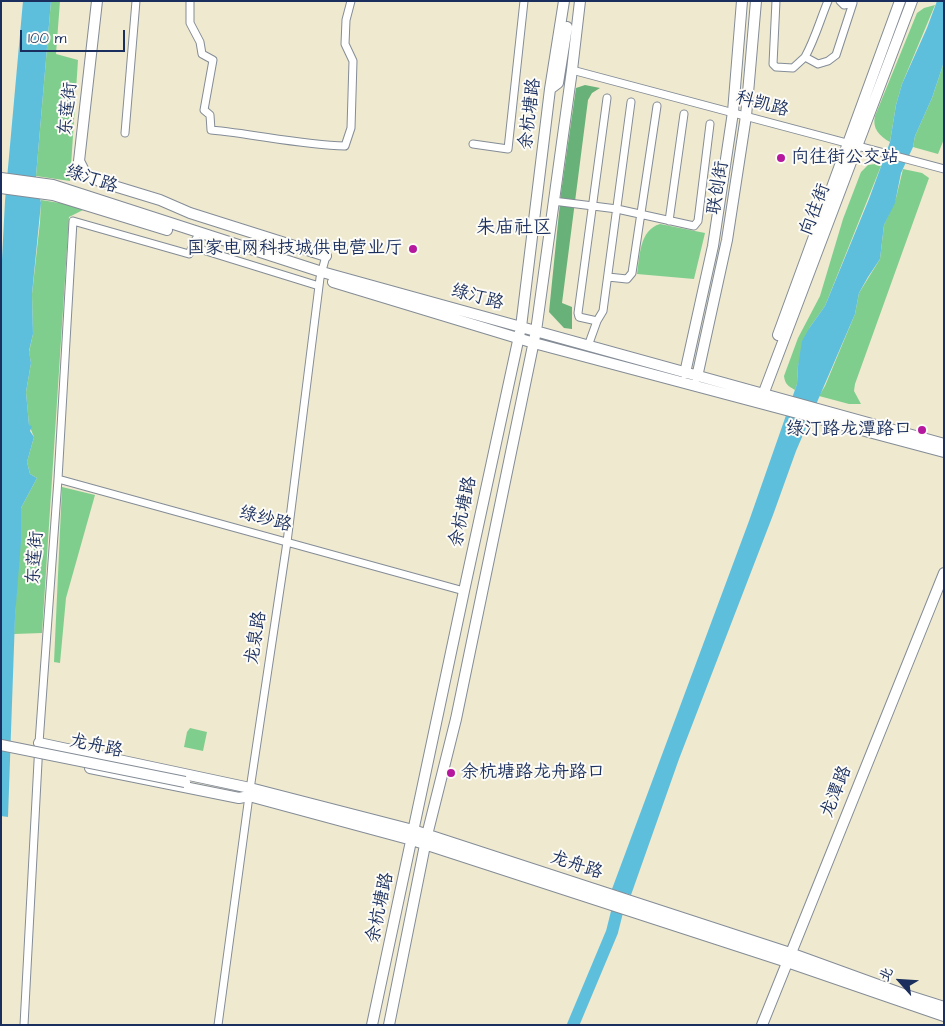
<!DOCTYPE html>
<html>
<head>
<meta charset="utf-8">
<style>
	body { margin:0 }
	#map { position:relative; width:945px; height:1026px; overflow:hidden; background:#eee9cf; font-family:"Architects Daughter","LXGW WenKai TC",sans-serif }
	canvas { display:block }
	.frame { position:absolute; inset:0; border:2px solid #1b2f5e; pointer-events:none }
	.north { position:absolute; left:875px; top:956px; width:50px; height:50px; -webkit-text-stroke:4px #fdfcf7; paint-order:stroke; rotate:296deg; font-size:14px; font-weight:700; line-height:20px; text-align:center; color:#1b2f5e }
	.north::after { content:''; display:block; margin:auto; width:18px; height:22px; background:#1b2f5e; clip-path:polygon(50% 0,100% 100%,50% 72%,0 100%) }
	.scale { position:absolute; left:20px; top:30px; width:105px; height:22px; box-sizing:border-box; border:2px solid #1b2f5e; border-top:0; padding-left:6px; font-size:15px; line-height:18px; white-space:nowrap; color:#1b2f5e; -webkit-text-stroke:4px #fdfcf7; paint-order:stroke }
</style>
</head>
<body>
<div id="map">
<canvas width="945" height="1026"></canvas>
<div class="frame"></div>
<div class="north">北</div>
<div class="scale">100 m</div>
</div>
<script>
const g = document.querySelector('canvas').getContext('2d');
g.lineJoin = 'round';
function fillPath(path, color) {
  g.fillStyle = color;
  g.fill(path, 'evenodd');
}
function stroke(path, color, width, dash) {
  g.strokeStyle = color;
  g.lineWidth = width;
  g.lineCap = dash ? 'butt' : 'round';
  g.setLineDash(dash || []);
  g.stroke(path);
}
function drawText(font, color, halo, rows, align = 'center') {
  g.font = font + ' "Architects Daughter","LXGW WenKai TC",sans-serif';
  g.lineWidth = 4;
  g.setLineDash([]);
  g.textBaseline = 'middle';
  g.strokeStyle = halo;
  g.fillStyle = color;
  for (const [text, x, y, turn = 0] of rows) {
    g.save();
    g.translate(x, y);
    g.rotate((+turn || 0) * Math.PI / 180);
    g.textAlign = isNaN(turn) ? turn : align;
    if (halo) g.strokeText(text, 0, 0);
    g.fillText(text, 0, 0);
    g.restore();
  }
}
const green = new Path2D(`
	M51,1H60L56,54L78,60L70,181L36,176Z
	M935,5L902,84L896,105L890,142C879,136 872,128 875,116L917,13L924,8Z
	M944,62V139L938,154L913,147L915,136L932,98Z
	M875,164L881,166L825,306L810,327L798,366L797,384L795,390C788,386 785,384 784,376L798,338L820,296L843,219L861,172L868,165Z
	M903,169L922,173L929,178L855,384L854,391L861,404H849L819,396L825,386L855,314L859,293L880,259L884,225L896,198Z
	M41,200L66,204L83,210L69,217L42,633L14,634L21,508L37,478L30,474L27,462L34,437L29,425L26,392L31,363L29,352L33,334L32,294L40,222Z
	M660,224L705,233L694,279L637,274C640,257 639,230 660,224Z
	M62,487L95,495L66,598L60,663L54,662Z
	M190,728L207,732L203,751L184,747L187,732Z`);
const forest = new Path2D(`
	M585,85L600,88L592,93L588,100L562,303L572,307V329L564,328L549,312L561,193L576,88Z`);
const water = new Path2D(`
	M23,1H51L36,176L41,203L32,294L33,334L29,351L31,363L26,392L29,425L32,426L30,431L34,437L27,462L30,474L37,478L21,508V541L15,618L8,817L1,816L2,259L5,201Z
	M937,1H944V62L932,98L915,136L913,147L901,173L895,203L884,225L880,259L868,277L859,293L855,314L796,451L773,515L679,759L631,895L612,889L749,521L797,384L798,366L802,341L810,327L825,306L869,199L890,142L896,105L902,84L927,28Z`);
const river = new Path2D(`
	M573,1025L612,932L621,896`);
const street = new Path2D(`
	M190,1V23L200,42L202,54L213,60L204,110L210,115L211,130C255,134 301,145 345,146L351,128L353,61L345,44L346,20L351,1
	M776,1L773,64L776,67L793,68L805,57L818,64L828,61L836,55L853,3L844,5L840,1
	M805,57C815,39 820,20 828,1
	M572,70L944,169
	M125,133L136,1
	M473,144L508,149L524,1
	M553,201L617,209L694,226L698,221L710,124
	M669,221L684,114
	M193,247L319,286
	M608,277L627,279L632,273L657,106
	M597,321L579,317L578,313L607,98
	M588,346L597,321L603,311L631,102
	M58,479L464,591
	M24,1025L39,743L58,479L73,221L189,254L196,239
	M218,1025L249,796L287,542L320,278L326,256`);
const secondary = new Path2D(`
	M97,1L79,161L85,173L101,182L160,200L190,213L326,256
	M550,89L558,83L567,27
	M1,178L53,185L322,272L944,444
	M1,188L53,195L167,230
	M333,282L534,343L944,452
	M778,335L900,1
	M685,373L713,246L733,112L742,1
	M697,377L727,240L746,116L756,1
	M761,400L912,1
	M39,743L250,788L413,830L790,953L903,994L944,1007
	M90,768L239,798L249,796L412,840L787,962L944,1016
	M372,1025L464,591L521,327L550,89L564,1
	M389,1025L427,835L456,719L536,331L572,70L580,1
	M762,1025L944,573`);
const secondaryBridge = new Path2D(`
	M1,745L185,782`);
const markers = [
	[781,158,5,"#b5179e"],
	[413,249,5,"#b5179e"],
	[922,430,5,"#b5179e"],
	[451,773,5,"#b5179e"]
];
const streetNames = [
	["科凯路",762,105,15],
	["东莲街",69,109,-84],
	["余杭塘路",531,114,-83],
	["绿汀路",91,180,18],
	["联创街",719,188,-81],
	["向往街",816,210,-69],
	["绿汀路",477,298,15],
	["余杭塘路",464,512,-78],
	["绿纱路",265,520,15],
	["东莲街",36,558,-86],
	["龙泉路",257,638,-81],
	["龙舟路",96,747,12],
	["龙潭路",837,792,-68],
	["龙舟路",576,866,18],
	["余杭塘路",381,908,-78]
];
const poiNames = [
	["向往街公交站",791,158],
	["国家电网科技城供电营业厅",403,249,"right"],
	["绿汀路龙潭路口",912,430,"right"],
	["余杭塘路龙舟路口",461,773]
];
const neighbourhoodNames = [
	["朱庙社区",514,229]
];
fillPath(green, '#80ce8d');
fillPath(forest, '#68b178');
fillPath(water, '#5ebfdc');
stroke(river, '#5ebfdc', 12);
stroke(street, '#848c96', 9);
stroke(secondary, '#848c96', 12);
stroke(street, '#fff', 7);
stroke(secondary, '#fff', 10);
stroke(secondaryBridge, '#848c96', 12, []);
stroke(secondaryBridge, '#fff', 10);
for (const [x, y, r, color] of markers) {
  const dot = new Path2D();
  dot.arc(x, y, r, 0, 2 * Math.PI);
  g.fillStyle = color;
  g.fill(dot);
  stroke(dot, '#fdfcf7', 2);
}
drawText('18px', '#1b2f5e', '#fdfcf7', streetNames);
drawText('18px', '#1b2f5e', '#fdfcf7', poiNames, 'left');
drawText('19px', '#1b2f5e', '#fdfcf7', neighbourhoodNames);
</script>
</body>
</html>
